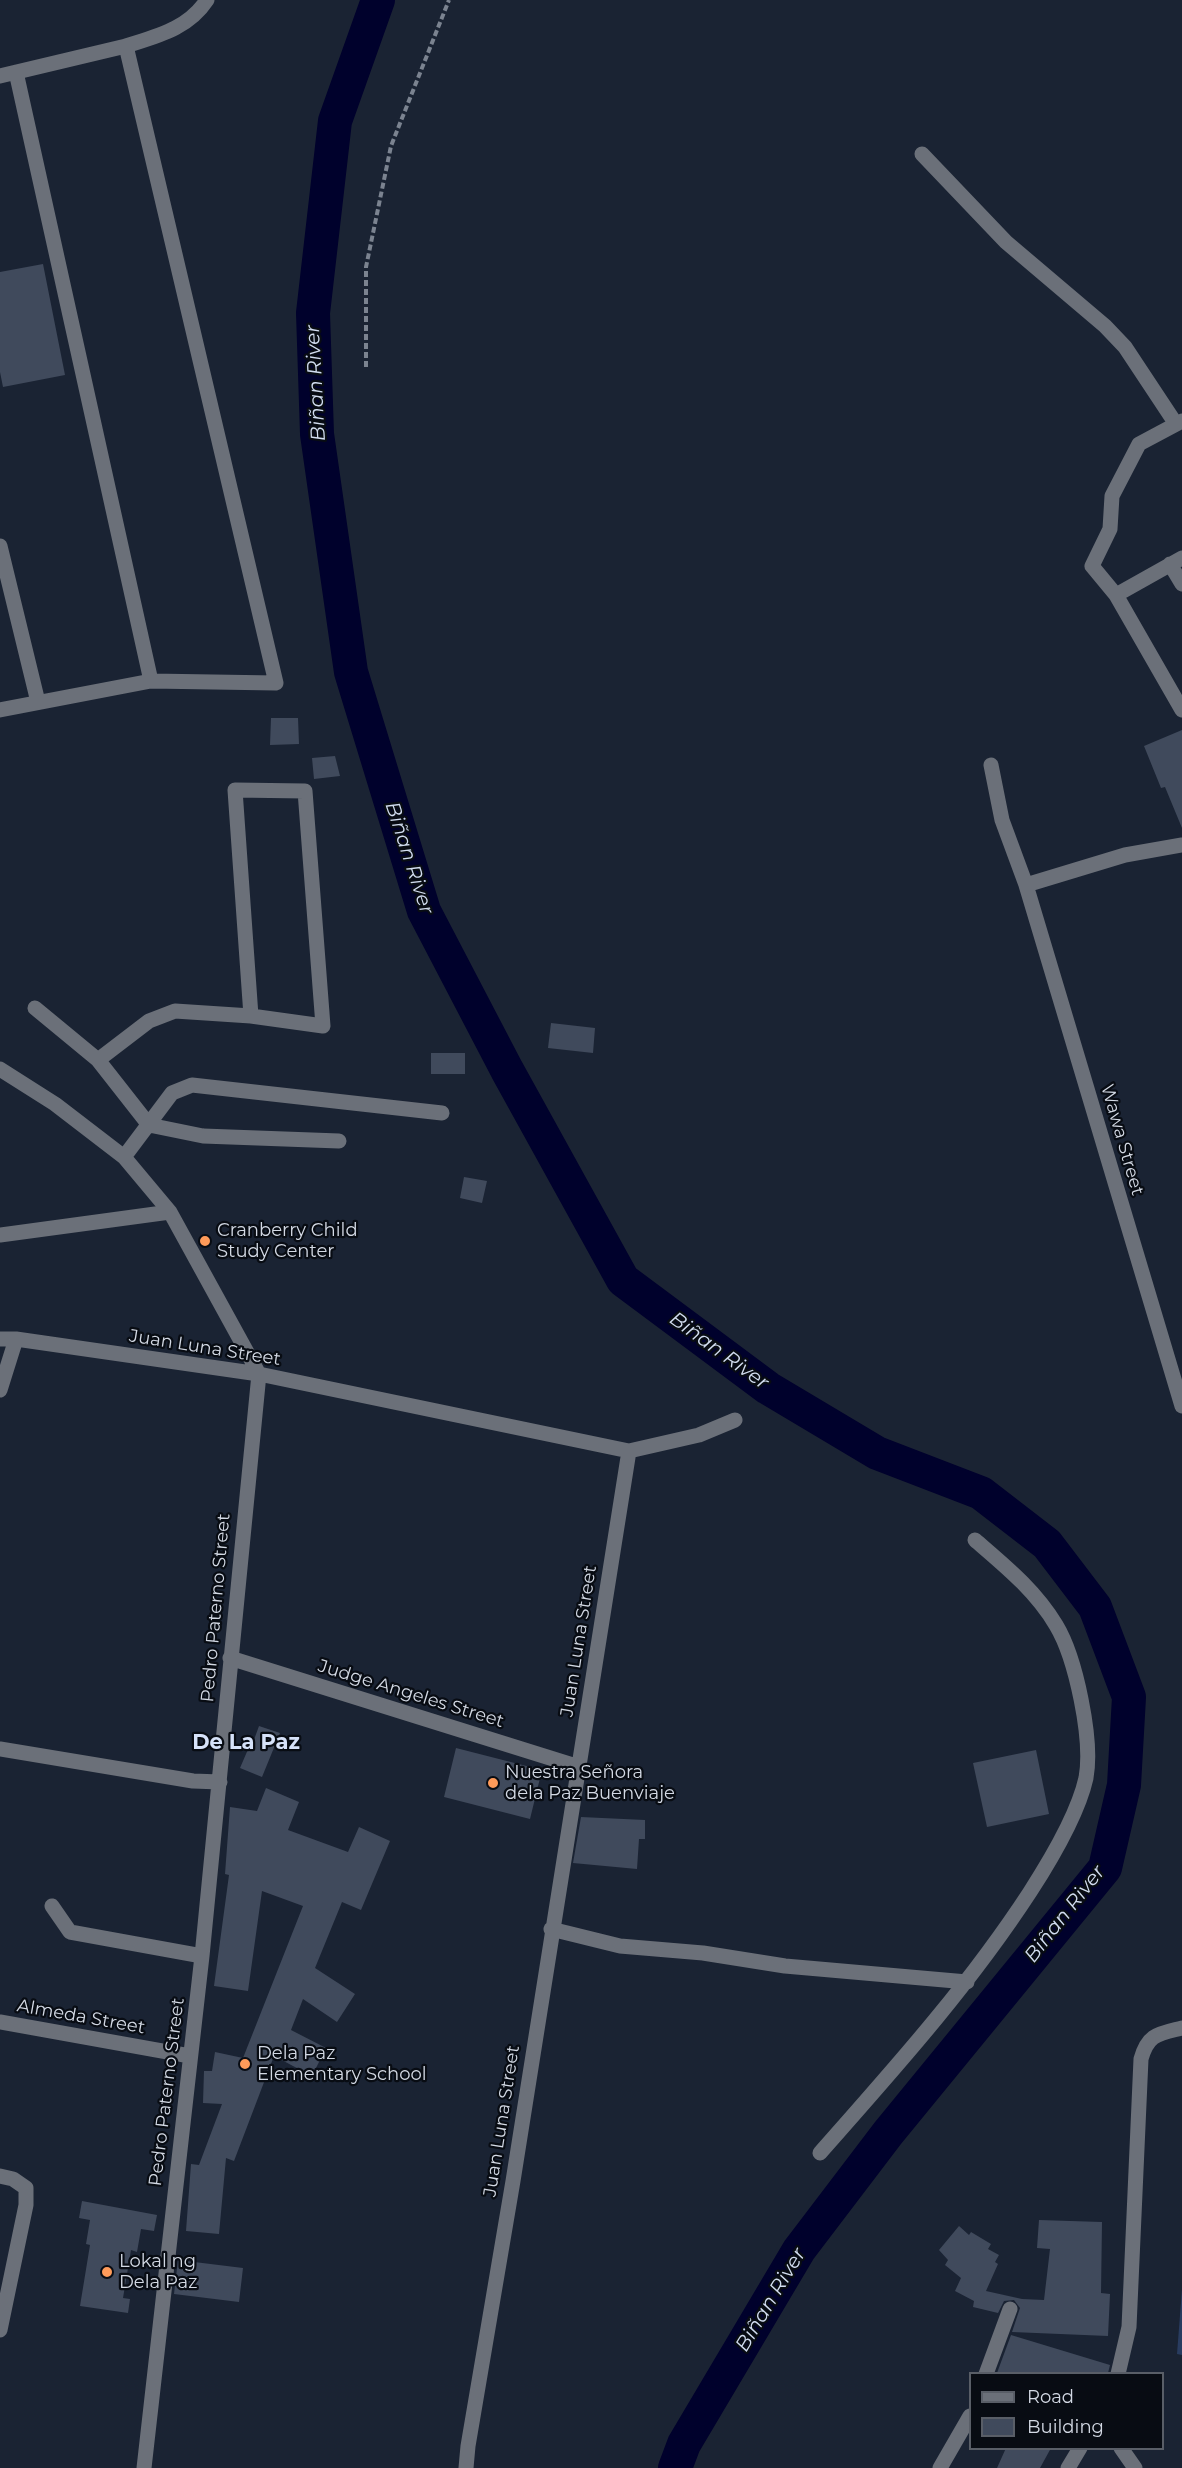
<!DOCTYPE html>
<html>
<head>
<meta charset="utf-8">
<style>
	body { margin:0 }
	#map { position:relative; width:1182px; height:2468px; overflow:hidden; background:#1a2333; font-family:Montserrat,sans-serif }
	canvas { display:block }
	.legend { position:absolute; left:969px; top:2372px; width:195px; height:78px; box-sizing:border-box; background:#080c13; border:2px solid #595e67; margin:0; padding:8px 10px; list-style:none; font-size:18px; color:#d3d9e4 }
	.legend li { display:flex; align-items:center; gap:12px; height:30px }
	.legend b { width:30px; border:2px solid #595e67 }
</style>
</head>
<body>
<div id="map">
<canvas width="1182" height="2468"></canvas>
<ul class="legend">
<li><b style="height:8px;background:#6b7079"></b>Road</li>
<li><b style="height:16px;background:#404a5c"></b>Building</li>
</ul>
</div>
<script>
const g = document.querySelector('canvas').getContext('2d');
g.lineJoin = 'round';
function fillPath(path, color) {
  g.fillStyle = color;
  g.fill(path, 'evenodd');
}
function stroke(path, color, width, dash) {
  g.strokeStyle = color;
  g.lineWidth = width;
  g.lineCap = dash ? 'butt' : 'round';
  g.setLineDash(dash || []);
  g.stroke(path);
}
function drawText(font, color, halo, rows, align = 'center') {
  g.font = font + ' Montserrat,sans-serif';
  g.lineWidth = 4.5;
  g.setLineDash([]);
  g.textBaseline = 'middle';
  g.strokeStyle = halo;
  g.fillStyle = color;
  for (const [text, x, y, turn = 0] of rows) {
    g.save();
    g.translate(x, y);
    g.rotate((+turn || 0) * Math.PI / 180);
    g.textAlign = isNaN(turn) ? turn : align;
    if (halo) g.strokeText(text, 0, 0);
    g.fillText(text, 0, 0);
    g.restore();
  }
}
const green = new Path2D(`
	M1182,2289V2355L1177,2354Z`);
const river = new Path2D(`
	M378,0L335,121L313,313L317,434L351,672L424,911L507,1070L623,1280L768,1388L877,1453L981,1493L1047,1544L1095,1607L1129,1697L1124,1785L1105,1868L888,2133L799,2250L684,2444L675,2468`);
const building = new Path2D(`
	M43,264L65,375L3,387L0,372V272Z
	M271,718H298L299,744L270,745Z
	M1182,730V828L1165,787L1161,788L1144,746Z
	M335,756L340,776L314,779L312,758Z
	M551,1023L595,1028L593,1053L548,1048Z
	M431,1053H465V1074H431Z
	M464,1177L487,1181L482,1203L460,1198Z
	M259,1726L280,1733L262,1777L240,1768L249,1747L251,1748Z
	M456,1748L542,1770L530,1819L444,1797Z
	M1036,1750L1049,1814L987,1827L973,1763Z
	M266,1788L299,1802L288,1830L348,1852L359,1827L390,1841L361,1910L342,1902L315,1968L355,1994L337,2022L303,1999L291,2030L326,2048L312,2076L274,2056L234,2161L226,2158L219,2234L186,2231L191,2164L199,2165L222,2104L203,2103L204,2071H212L215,2052L243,2058L303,1906L262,1891L248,1991L214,1986L229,1875L225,1874L230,1807L257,1811Z
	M581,1817L645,1820V1839H639L637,1869L573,1863Z
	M82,2201L157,2215L154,2231L141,2229L137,2252L131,2250L123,2298L130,2299L128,2313L80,2306L90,2245L86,2244L90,2220L79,2218Z
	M1039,2220L1102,2222L1101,2293L1110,2294L1108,2336L1012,2332L1020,2308L1014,2300L1004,2301L998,2313L973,2307L974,2301L955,2291L961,2278L945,2265L948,2260L939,2250L959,2226L969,2235L971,2232L991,2244L988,2249L999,2255L995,2262L998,2264L986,2291L1022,2299L1044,2300L1050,2249L1037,2248Z
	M178,2260L243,2268L239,2302L174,2294Z
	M1011,2335L1110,2365L1108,2373H997Z
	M1006,2448H1051L1040,2468H997Z`);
const path = new Path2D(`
	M366,367V267L391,146L449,0`);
const minor = new Path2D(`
	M126,46C157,36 188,29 207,0
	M16,72L151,681
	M0,76L126,46L276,683L151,681L0,710
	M922,154L1006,242L1105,326L1125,347L1176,424
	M0,546L38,702
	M1182,558L1116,595L1182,710
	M1170,564L1182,584
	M1116,595L1092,566L1110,529L1112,496L1139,444L1182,421
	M991,765L1002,820L1026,885L1182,1406
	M1026,885L1125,855L1182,845
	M35,1008L98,1060L149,1125L203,1136L339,1141
	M98,1060L149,1021L175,1011L251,1016L323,1026L305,791L235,790L251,1016
	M0,1069L55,1104L124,1157L170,1212L259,1374L202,1956L144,2468
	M124,1157L172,1093L192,1085L442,1113
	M0,1235L170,1212
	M0,1339H16L259,1374L629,1451L699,1435L735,1420
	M0,1390L16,1339
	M230,1658L579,1767
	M0,1749L193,1781L220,1782
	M52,1906L70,1932L202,1956
	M551,1929L620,1946L703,1953L785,1966L967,1982
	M0,2022L190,2056
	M820,2153C895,2068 968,1987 1030,1892C1050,1861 1078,1814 1086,1778C1093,1740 1076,1658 1056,1625C1035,1590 1005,1566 975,1540
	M0,2176L13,2179L26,2188V2205L0,2330
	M986,2374L1010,2309
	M1118,2374L1129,2327L1141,2059C1148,2034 1158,2034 1182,2028
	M1121,2448L1135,2468
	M466,2468L468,2446L513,2181L629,1451
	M940,2468L970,2416
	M1068,2468L1080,2448`);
const markers = [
	[205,1241,6,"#ff9b5a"],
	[493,1783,6,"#ff9b5a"],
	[245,2064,6,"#ff9b5a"],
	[107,2272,6,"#ff9b5a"]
];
const streetNames = [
	["Wawa Street",1122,1140,74],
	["Juan Luna Street",205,1348,9],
	["Pedro Paterno Street",216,1608,-85],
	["Juan Luna Street",579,1641,-81],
	["Judge Angeles Street",411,1694,17],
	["Almeda Street",81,2017,10],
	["Pedro Paterno Street",167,2092,-83],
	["Juan Luna Street",502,2121,-81]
];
const poiNames = [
	["Cranberry Child",217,1231],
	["Study Center",217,1252],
	["Nuestra Señora",505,1773],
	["dela Paz Buenviaje",505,1794],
	["Dela Paz",257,2054],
	["Elementary School",257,2075],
	["Lokal ng",119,2262],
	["Dela Paz",119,2283]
];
const waterNames = [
	["Biñan River",316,383,-93],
	["Biñan River",409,858,72],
	["Biñan River",719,1351,36],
	["Biñan River",1065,1914,-52],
	["Biñan River",771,2300,-59]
];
const quarterNames = [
	["De La Paz",246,1743]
];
fillPath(green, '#293c60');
stroke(river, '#00012c', 34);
fillPath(building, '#404a5c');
stroke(path, '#7b8390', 4, [6, 3]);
stroke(minor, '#6b7079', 15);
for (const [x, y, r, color] of markers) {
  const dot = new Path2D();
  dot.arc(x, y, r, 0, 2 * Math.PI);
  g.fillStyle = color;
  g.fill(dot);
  stroke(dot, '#080c13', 2);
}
drawText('18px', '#d3d9e4', '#080c13', streetNames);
drawText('18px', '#d3d9e4', '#080c13', poiNames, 'left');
drawText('italic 20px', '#d2ddf0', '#080c13', waterNames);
drawText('bold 21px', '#d6e2f9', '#080c13', quarterNames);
</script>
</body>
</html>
